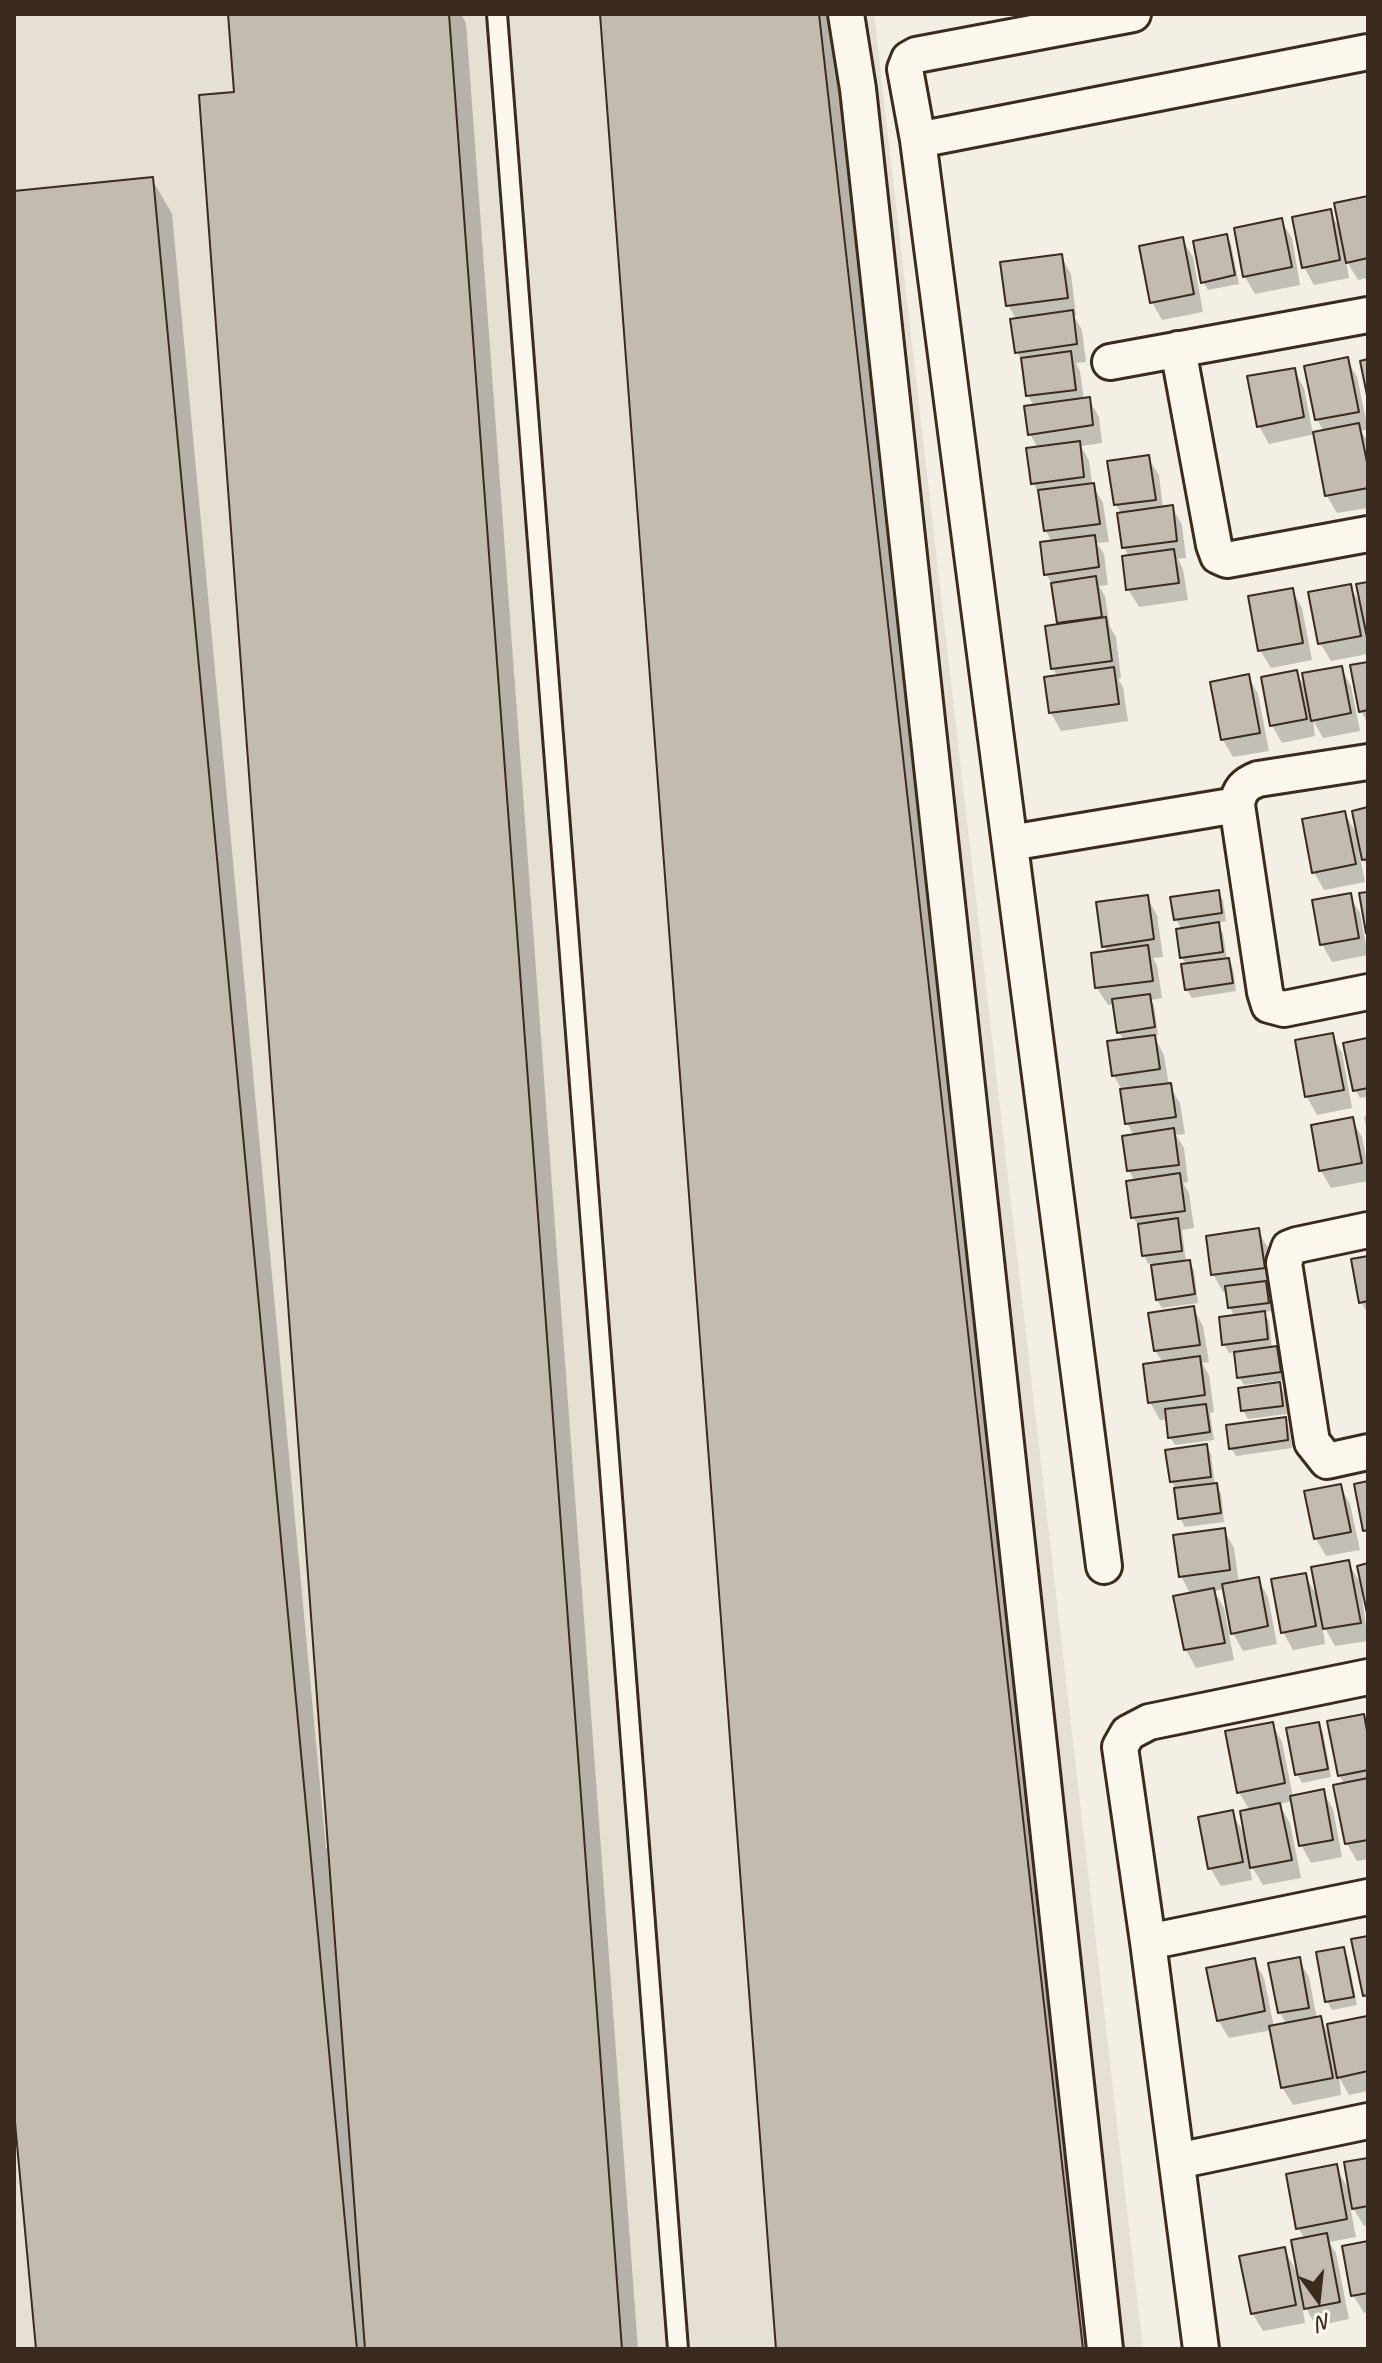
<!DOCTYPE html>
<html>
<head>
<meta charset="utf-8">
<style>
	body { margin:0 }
	#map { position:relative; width:1382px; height:2363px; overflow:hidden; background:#f3efe4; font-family:Caveat,sans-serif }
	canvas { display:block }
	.frame { position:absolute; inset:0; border:16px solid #3b2a1e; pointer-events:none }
	.north { position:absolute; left:1278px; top:2259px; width:80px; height:80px; -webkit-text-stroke:6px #fbf7ec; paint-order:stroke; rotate:165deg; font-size:22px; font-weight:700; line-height:32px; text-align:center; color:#3b2a1e }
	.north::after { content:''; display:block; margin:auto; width:28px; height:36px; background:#3b2a1e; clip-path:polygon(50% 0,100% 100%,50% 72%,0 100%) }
</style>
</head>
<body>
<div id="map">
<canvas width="1382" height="2363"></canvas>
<div class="frame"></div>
<div class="north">N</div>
</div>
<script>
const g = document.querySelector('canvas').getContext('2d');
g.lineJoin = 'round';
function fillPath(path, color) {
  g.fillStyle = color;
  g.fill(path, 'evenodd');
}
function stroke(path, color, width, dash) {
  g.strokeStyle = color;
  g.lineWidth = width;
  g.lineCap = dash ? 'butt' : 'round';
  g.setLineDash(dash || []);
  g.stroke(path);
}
const built = new Path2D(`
	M14,14H874L1143,2349H14Z`);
const shadow = new Path2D(`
	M230,14H461L466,23L638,2349H38L14,2090V193L152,179L172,214L326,1848H330Z
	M602,14H834L1098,2349H778Z
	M1368,198V278L1358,280L1346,260L1349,278L1314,285L1304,267L1330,212L1341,231Z
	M1281,221L1292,238L1300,285L1255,294L1245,277Z
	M1226,236L1231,244L1239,284L1208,290L1203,282Z
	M1182,239L1193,257L1203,312L1162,320L1152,302Z
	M1061,256L1071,274L1076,315L1074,316L1082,330L1086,362L1076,363L1080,371L1084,400L1089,399L1099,417L1102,443L1081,446L1089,461L1092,484L1103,503L1109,542L1097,543L1104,554L1108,585L1099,586L1105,596L1110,627L1116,637L1121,678L1118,679L1123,687L1128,721L1061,731L1051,713L1047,679L1058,677L1053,669L1059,626L1054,587L1046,574L1052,542L1046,531L1041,497L1033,483L1038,448L1030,434L1035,407L1028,396L1024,365L1017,352V320L1008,305Z
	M1347,359L1357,377L1368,429L1361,431L1368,442V508L1337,513L1327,496L1315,434L1269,444L1259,426L1294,370L1304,388L1313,434L1324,432L1317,419Z
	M1148,458L1159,475L1163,508L1172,507L1182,525L1186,558L1178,559L1183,569L1188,600L1139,607L1128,589L1129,557L1124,547L1122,514L1116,505Z
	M1368,584V654L1331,661L1320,643L1350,586L1362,607Z
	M1292,590L1302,608L1312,660L1271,668L1260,650Z
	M1368,664V724L1361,711Z
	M1341,668L1351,686L1360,731L1323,738L1313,720L1315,736L1282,743L1272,725L1296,672L1307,690Z
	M1248,676L1258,694L1269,751L1233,757L1223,740Z
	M1368,809V867L1359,852L1365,882L1324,890L1314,872L1344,813L1359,837Z
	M1218,892L1223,900L1226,921L1217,923L1223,933L1227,960L1233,968L1236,991L1192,998L1187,990V965L1182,958L1178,931L1182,930L1176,919Z
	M1349,895L1360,913L1368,955L1332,962L1322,944Z
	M1147,898L1157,915L1163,957L1153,958L1157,965L1162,998L1151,1000L1154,1005L1158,1035L1154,1036L1164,1055L1169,1085L1180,1103L1185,1134L1176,1135L1184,1148L1188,1182L1183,1183L1189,1193L1194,1228L1182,1230L1186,1262H1189L1194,1270L1198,1303L1162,1308L1157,1300L1152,1263L1148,1264L1144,1255L1140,1229L1133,1217L1135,1181L1129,1171L1134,1136L1127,1123L1122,1090L1114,1076L1124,1041L1119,1032L1115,1004L1108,1005L1097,988L1108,953L1104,946Z
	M1332,1036L1342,1053L1352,1108L1317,1115L1307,1097L1297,1042Z
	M1366,1040L1368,1097L1360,1098L1355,1090Z
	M1368,1116V1135L1364,1117Z
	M1352,1120L1362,1137L1368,1167V1181L1331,1188L1321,1171Z
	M1258,1231L1268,1248L1273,1286H1267L1273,1311L1263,1312L1269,1321L1272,1349L1276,1348L1281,1357L1284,1380L1244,1385L1239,1377L1236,1352L1229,1353L1224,1344L1235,1317L1230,1308L1228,1292H1223L1213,1274Z
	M1368,1258V1314L1361,1302Z
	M1193,1308L1203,1326L1209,1362L1202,1363L1209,1375L1214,1412L1210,1413L1214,1440L1175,1445L1170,1437L1168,1419L1160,1420L1150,1402L1163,1363L1155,1350Z
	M1279,1384L1284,1393L1287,1414L1248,1419L1243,1410Z
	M1284,1419L1289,1427L1292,1448L1236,1456L1231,1448Z
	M1206,1446L1211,1454L1215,1485L1221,1493L1224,1522L1185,1527L1180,1518L1176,1489L1172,1482Z
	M1340,1486L1350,1504L1360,1550L1326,1556L1316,1539Z
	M1224,1530L1234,1548L1239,1583L1258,1579L1268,1597L1277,1644L1243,1651L1233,1633L1225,1589L1214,1591L1224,1608L1234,1660L1196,1668L1186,1650L1191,1595L1181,1576Z
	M1348,1562L1363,1588L1368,1565V1609L1365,1596L1362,1597L1368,1641L1335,1646L1322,1623L1325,1644L1293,1650L1283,1632L1305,1575L1318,1598Z
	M1363,1716L1368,1725V1859L1357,1861L1347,1844L1345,1785L1339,1775Z
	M1272,1724L1282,1742L1293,1797L1323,1792L1333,1809L1342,1857L1311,1863L1301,1845L1293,1801L1279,1804L1290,1823L1301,1878L1263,1885L1249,1862L1252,1880L1221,1886L1210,1868L1232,1813L1246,1837L1250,1811L1239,1792Z
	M1318,1724L1323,1732L1331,1777L1302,1783L1297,1774Z
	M1343,1950L1348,1958L1357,2005L1332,2010L1327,2001Z
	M1298,1959L1309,1977L1317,2019L1320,2018L1330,2037L1366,2018L1368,2021V2091L1349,2095L1339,2077L1341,2095L1293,2105L1282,2087L1272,2030L1229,2038L1218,2020L1254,1960L1264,1978L1274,2027L1287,2025L1280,2013Z
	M1368,2160V2225L1364,2226L1349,2201L1356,2237L1329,2242L1336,2253L1349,2319L1316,2326L1301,2299L1305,2323L1263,2331L1253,2314L1284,2249L1299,2276L1305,2239L1298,2228L1336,2167L1350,2192Z
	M1368,2243V2312L1364,2313L1353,2295Z`);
const building = new Path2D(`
	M228,14H449L622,2349H365L199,95L234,92Z
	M600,14H819L1083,2349H776Z
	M153,177L357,2349H36L14,2112V191Z
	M1368,196V258L1346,263L1334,203Z
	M1331,209L1340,260L1302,268L1292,217Z
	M1282,218L1292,267L1243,277L1234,228Z
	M1227,234L1235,275L1201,283L1193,241Z
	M1183,237L1194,294L1150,303L1139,246Z
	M1062,254L1068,298L1006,306L1000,262Z
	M1073,310L1077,344L1015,353L1010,319Z
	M1071,351L1076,390L1026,396L1021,358Z
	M1348,357L1359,412L1315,420L1304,366Z
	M1368,359V400L1360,361Z
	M1295,368L1304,417L1257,427L1247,376Z
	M1090,397L1093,425L1028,435L1024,406Z
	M1359,423L1368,467V488L1325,496L1313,432Z
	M1080,441L1084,477L1031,484L1026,448Z
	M1149,455L1156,500L1114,505L1107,461Z
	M1094,483L1100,524L1044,531L1038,490Z
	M1173,505L1177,541L1122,548L1117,513Z
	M1095,535L1099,567L1044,575L1040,542Z
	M1174,549L1179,583L1126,590L1122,556Z
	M1096,576L1102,617L1057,623L1051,583Z
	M1368,582V642L1356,584Z
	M1351,584L1361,636L1318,644L1308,592Z
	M1293,588L1303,643L1258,651L1248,596Z
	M1106,617L1112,661L1051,669L1045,626Z
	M1368,662V710L1359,712L1350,665Z
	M1342,666L1351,713L1311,721L1302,673Z
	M1114,667L1119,704L1049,713L1044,677Z
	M1297,670L1307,719L1270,726L1261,677Z
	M1249,674L1260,733L1221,740L1210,682Z
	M1368,807V859L1362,860L1352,811Z
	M1345,811L1356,864L1312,873L1302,819Z
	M1219,890L1222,913L1174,920L1170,897Z
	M1368,892V932L1366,933L1359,893Z
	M1351,893L1359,938L1320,945L1312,900Z
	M1148,895L1154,939L1102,947L1096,902Z
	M1219,922L1223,952L1180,958L1176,929Z
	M1148,945L1153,981L1095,988L1091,953Z
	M1229,958L1233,983L1185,990L1181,964Z
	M1150,994L1155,1027L1117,1033L1112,999Z
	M1333,1033L1344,1090L1305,1097L1295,1040Z
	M1155,1035L1160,1069L1112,1076L1107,1041Z
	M1367,1038L1368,1088L1353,1091L1343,1043Z
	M1171,1083L1176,1117L1125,1124L1120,1089Z
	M1353,1117L1362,1163L1319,1171L1311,1125Z
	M1174,1128L1179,1165L1127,1171L1122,1136Z
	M1180,1173L1185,1211L1131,1218L1126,1181Z
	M1178,1218L1182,1251L1142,1256L1138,1224Z
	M1259,1228L1265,1268L1211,1275L1206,1236Z
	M1368,1256V1301L1359,1303L1351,1259Z
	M1190,1260L1195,1294L1156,1300L1151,1265Z
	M1266,1281L1269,1303L1228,1308L1225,1286Z
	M1194,1306L1200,1345L1154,1351L1148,1313Z
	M1265,1311L1268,1339L1222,1345L1219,1317Z
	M1277,1346L1281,1372L1237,1378L1234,1352Z
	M1200,1356L1205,1395L1148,1403L1143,1364Z
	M1280,1382L1283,1406L1241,1411L1238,1388Z
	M1206,1404L1210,1432L1168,1438L1165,1409Z
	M1286,1417L1288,1440L1229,1449L1226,1425Z
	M1207,1444L1211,1477L1170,1482L1165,1450Z
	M1368,1481V1530L1363,1531L1354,1484Z
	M1217,1483L1221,1513L1178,1519L1174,1488Z
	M1341,1484L1351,1532L1314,1539L1304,1491Z
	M1225,1528L1230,1570L1179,1577L1173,1535Z
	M1349,1560L1361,1623L1323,1629L1311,1567Z
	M1368,1563V1613H1367L1357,1566Z
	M1306,1573L1316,1626L1281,1633L1271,1579Z
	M1259,1577L1268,1626L1231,1634L1222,1584Z
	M1214,1588L1225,1643L1184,1650L1173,1596Z
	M1364,1714L1368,1736V1770L1338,1776L1327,1721Z
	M1273,1722L1285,1783L1237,1793L1225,1731Z
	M1319,1722L1328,1769L1295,1775L1286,1728Z
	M1368,1778V1840L1345,1844L1333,1785Z
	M1324,1789L1333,1840L1299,1846L1290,1796Z
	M1280,1803L1292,1860L1250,1868L1240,1811Z
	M1233,1810L1243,1862L1208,1869L1198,1817Z
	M1368,1936V1995L1363,1996L1351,1939Z
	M1344,1947L1354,1997L1325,2002L1316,1952Z
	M1300,1957L1309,2008L1278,2013L1268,1963Z
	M1255,1958L1265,2011L1217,2021L1206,1968Z
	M1321,2016L1333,2078L1281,2088L1269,2026Z
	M1367,2016L1368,2071L1337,2078L1327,2024Z
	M1368,2158V2206L1352,2209L1344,2162Z
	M1337,2164L1347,2219L1296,2229L1286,2174Z
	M1327,2233L1340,2302L1304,2309L1291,2240Z
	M1368,2241V2293L1351,2296L1342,2246Z
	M1285,2247L1296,2305L1251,2314L1239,2256Z`);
const service = new Path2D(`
	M497,14L678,2349`);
const minor = new Path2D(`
	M846,14L858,89L1105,2349
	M1133,14L916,55L909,59L905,69L918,140L1368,52
	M918,140L1104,1566
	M1178,349L1214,545L1218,556L1227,560L1368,534
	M1110,362L1368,315
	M1368,762L1258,779C1245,784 1239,790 1237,805L1265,992L1269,1005L1284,1009L1368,992
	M1010,843L1237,805
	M1368,1230L1297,1245L1289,1248L1284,1263L1312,1442L1327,1461L1368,1452
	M1148,1942L1368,1897
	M1177,2161L1368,2121
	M1201,2349L1148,1942L1120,1747L1128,1733L1149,1722L1368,1677`);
fillPath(built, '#e5dfd4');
fillPath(shadow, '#0003');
fillPath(building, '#c3bbb0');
stroke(building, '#3b2a1e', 2);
stroke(service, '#3b2a1e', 24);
stroke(minor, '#3b2a1e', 40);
stroke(service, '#fbf7ec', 18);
stroke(minor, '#fbf7ec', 34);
</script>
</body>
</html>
